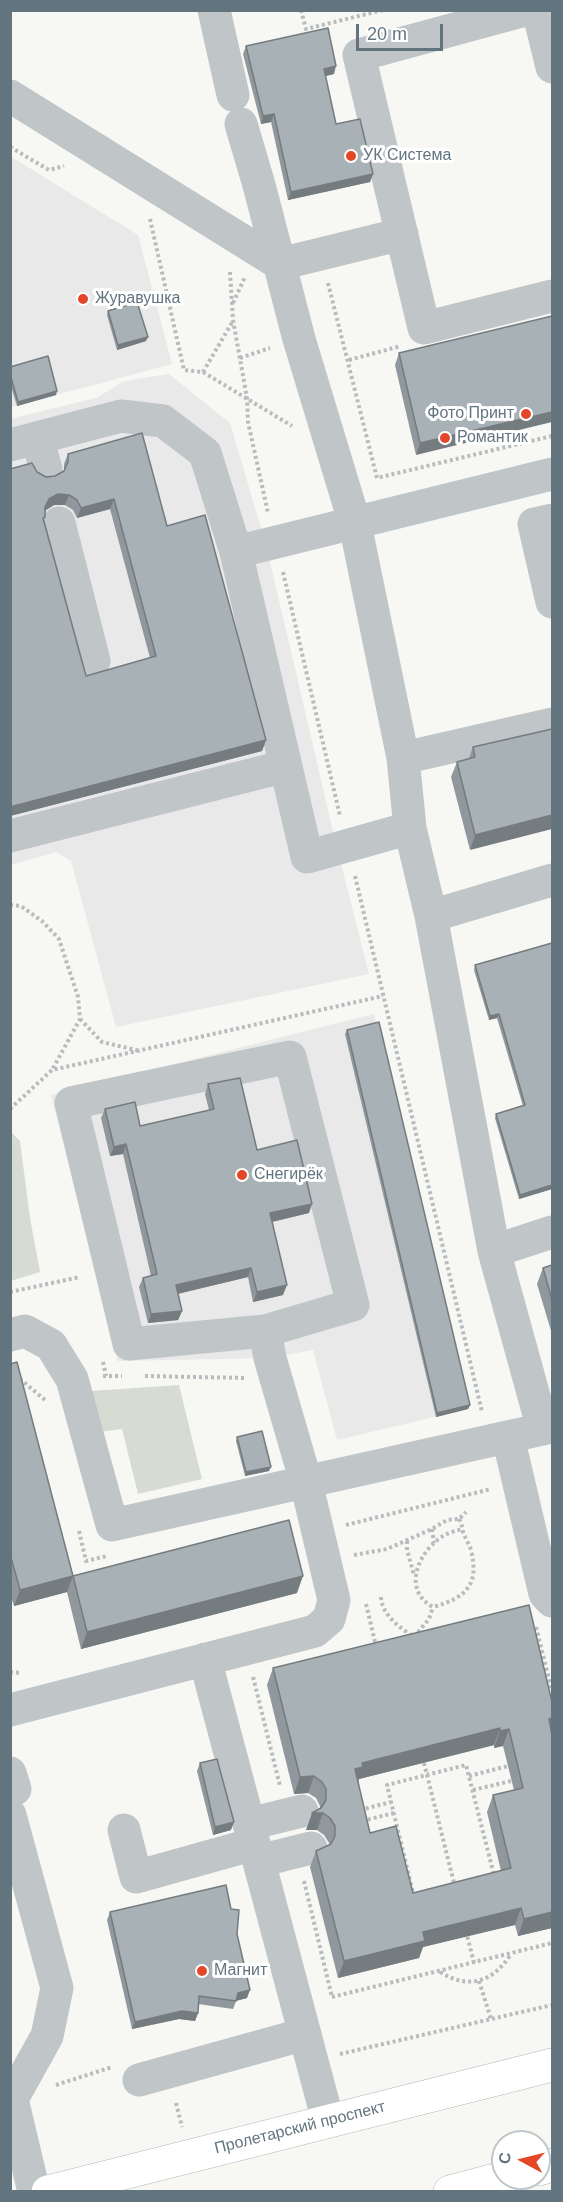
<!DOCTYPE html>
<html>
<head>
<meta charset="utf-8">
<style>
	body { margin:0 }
	#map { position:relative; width:563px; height:2202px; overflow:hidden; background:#f7f7f4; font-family:Helvetica,sans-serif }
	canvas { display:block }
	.frame { position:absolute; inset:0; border:12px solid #62757f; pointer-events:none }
	.north { position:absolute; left:491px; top:2130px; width:60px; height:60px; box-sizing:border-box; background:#fff; border:2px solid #c0c8cc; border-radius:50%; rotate:277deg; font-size:16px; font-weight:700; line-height:24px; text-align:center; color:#62757f }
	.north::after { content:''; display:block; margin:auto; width:21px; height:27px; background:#e44728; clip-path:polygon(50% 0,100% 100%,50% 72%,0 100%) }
	.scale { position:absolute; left:356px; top:24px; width:87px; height:27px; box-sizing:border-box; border:3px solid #62757f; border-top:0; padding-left:8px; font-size:18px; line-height:21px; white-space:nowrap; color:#62757f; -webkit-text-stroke:4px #fff; paint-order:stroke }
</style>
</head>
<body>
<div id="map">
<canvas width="563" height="2202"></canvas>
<div class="frame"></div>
<div class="north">С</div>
<div class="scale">20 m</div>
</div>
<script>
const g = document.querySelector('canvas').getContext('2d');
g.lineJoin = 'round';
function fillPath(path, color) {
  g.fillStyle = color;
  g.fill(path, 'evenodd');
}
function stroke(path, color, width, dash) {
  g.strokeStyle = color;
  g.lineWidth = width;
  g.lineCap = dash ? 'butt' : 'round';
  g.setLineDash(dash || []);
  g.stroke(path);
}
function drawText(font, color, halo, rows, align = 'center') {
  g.font = font + ' Helvetica,sans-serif';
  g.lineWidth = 6;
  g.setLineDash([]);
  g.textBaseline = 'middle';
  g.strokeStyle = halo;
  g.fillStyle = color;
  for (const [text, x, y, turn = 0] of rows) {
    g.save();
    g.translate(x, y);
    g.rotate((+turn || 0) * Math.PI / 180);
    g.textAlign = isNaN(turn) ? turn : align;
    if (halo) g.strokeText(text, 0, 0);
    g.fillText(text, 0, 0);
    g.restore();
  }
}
const built = new Path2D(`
	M10,156L138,235L172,364L11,407Z
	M169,374L230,423L266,545L337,848L369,974L116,1027L71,861L56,852L11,865L10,419L96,398L124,381Z
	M374,1014L468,1409L337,1440L313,1350L270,1358L118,1361L51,1095Z`);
const green = new Path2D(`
	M10,1131L20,1141L30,1218L40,1272L11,1281Z
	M179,1385L202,1479L138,1494L122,1429L99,1432L90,1391Z`);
const path = new Path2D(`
	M301,10L306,29L383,10
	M10,147L49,170L64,166
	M150,219L184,370L203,372L292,426
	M230,272L233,320L247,398L248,422L268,513
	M328,283L377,478L552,436
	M233,303L245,277
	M240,358L270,348
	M349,360L401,346
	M203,372L233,321
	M283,572L340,816
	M355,876L482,1412
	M10,905L21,906L42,921L59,939L78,997L80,1019L52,1070
	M80,1019L102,1042L140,1051
	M10,1109L52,1070L383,996
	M10,1292L80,1277
	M103,1362L106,1376
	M10,1374L13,1373L45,1400
	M103,1376H122
	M145,1376L245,1378
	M459,1519C462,1524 462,1527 463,1532C465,1538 469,1544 471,1550C480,1586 465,1598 433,1607C399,1589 421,1545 449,1533C454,1531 459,1530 463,1529
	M346,1525L491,1489
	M432,1529L434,1543
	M79,1531L86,1561L107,1556
	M407,1541V1550L414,1575
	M354,1555L387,1549L432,1529L447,1520L459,1519L466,1512
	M381,1597C382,1615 399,1627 414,1637L429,1619L433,1607
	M366,1604L376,1646
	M536,1627L552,1691
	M10,1672L22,1673
	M253,1677L280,1786
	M424,1763L455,1887
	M469,1776L508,1766
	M473,1790L511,1781
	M360,1810L391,1802
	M362,1821L394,1813
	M304,1881L332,1997
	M414,1897L387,1785L466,1765L494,1875
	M466,1931L474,1963
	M440,1972C469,1990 493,1982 511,1954
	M479,1981L491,2019
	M332,1997L552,1943
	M340,2054L552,2005
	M56,2085L112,2067
	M176,2103L182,2127`);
const minor = new Path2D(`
	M214,10L233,95
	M525,10L359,55L424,328L552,296
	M538,10L552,67
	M10,96L280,264L402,234
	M241,124L259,185L299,339L355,524L403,758L410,828L431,916L494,1251L543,1429
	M37,438L46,469
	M10,445L121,416L163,421L205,453L236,552L307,857L410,828
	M552,520L534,524L552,602
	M59,523L94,661
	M236,552L552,474
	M403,758L552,724
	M10,836L286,766
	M431,916L552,880
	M290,1057L353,1305L265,1331L129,1344L71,1103Z
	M494,1251L552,1232
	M10,1335L25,1331L51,1345L72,1379L112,1525L552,1427
	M508,1437L545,1594L552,1601
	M205,1659L328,2121
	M10,1710L315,1631L329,1619L334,1600L306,1482L270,1358L265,1331
	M10,1773L15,1789
	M10,1815L57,1988L47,2036L12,2099L34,2192
	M249,1824L302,1811
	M124,1830L136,1877L254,1844
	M259,1861L311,1848
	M139,2080L305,2034`);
const major = new Path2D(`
	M539,2169L552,2165
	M48,2192L552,2065
	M450,2192L503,2178`);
const wall = new Path2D(`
	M246,46L334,74L325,76L336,124L373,174L370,182L288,200L271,122L261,124L243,54Z
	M108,311L146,341L117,350L107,315Z
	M552,316L416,455L395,365L399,353Z
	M10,367L56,395L17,406L10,383Z
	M68,454L167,526L266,740L262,751L10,816V469L37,472L46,477L55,476L64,471V464ZM54,505H65L73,510L77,518L110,509L150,658L86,676L44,520L46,510Z
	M552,729L470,850L451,777L457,762L469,758L473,747Z
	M552,943V1189L519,1199L495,1118L496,1114L523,1106L497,1018L489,1020L474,970L475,965Z
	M347,1030L470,1405L468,1409L436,1417L345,1034Z
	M208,1084L257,1150L309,1213L272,1222L283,1295L253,1302L248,1277L178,1294L182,1311L178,1320L148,1323L139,1287L143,1278L151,1276L123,1154L110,1156L101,1118L105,1109L140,1126L209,1110L205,1094Z
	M552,1265V1334L537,1284L543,1268Z
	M10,1364L73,1576L297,1593L81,1649L67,1592L14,1606L10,1594Z
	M237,1437L269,1471L245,1476L236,1441Z
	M273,1668L552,1728V1928L518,1936L515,1925L483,1932L423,1947L419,1958L338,1978L310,1867L316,1851L329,1845V1843L324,1835L317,1830H306L320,1808V1806L316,1798L308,1793L294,1794L267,1685ZM494,1745V1748L503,1746L514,1790L493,1795L487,1812L501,1871L413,1893L370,1833L358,1782L359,1779Z
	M200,1763L231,1830L213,1835L197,1771Z
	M110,1912L237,1934L247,1998L236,2001L233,2009L198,2004V2013L195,2021L179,2019L132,2029L107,1920Z`);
const shadedWall = new Path2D(`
	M336,66L334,74L321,77L324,69Z
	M274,114L271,122L261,124L263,116Z
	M373,174L370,182L288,200L291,192Z
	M148,337L146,341L117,350L118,345Z
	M57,391L56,395L17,406L18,402Z
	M552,412V422L416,455L420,443Z
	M58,494L69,495L65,505H54L46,510L41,517L45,507L49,499Z
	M114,499L110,509L77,518L81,508Z
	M266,740L262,751L10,816V807Z
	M552,815V829L470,850L475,835Z
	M499,1014L497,1018L489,1020L490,1016Z
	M126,1144L123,1154L110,1156L114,1147Z
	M552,1185V1189L519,1199L520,1195Z
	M312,1204L309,1213L267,1223L270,1213Z
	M251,1268L248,1277L172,1295L176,1285Z
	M287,1285L283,1295L253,1302L257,1292Z
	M182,1311L178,1320L148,1323L151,1314Z
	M470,1405L468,1409L436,1417L437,1413Z
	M271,1467L269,1471L245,1476L246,1472Z
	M73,1576L67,1592L14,1606L20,1590Z
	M303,1576L297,1593L81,1649L87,1632Z
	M552,1718V1728L550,1734L549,1719Z
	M500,1728L494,1745L359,1779L357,1784L355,1769L362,1763Z
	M509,1729L503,1746L494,1748L500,1731Z
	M314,1776L308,1793L294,1794L300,1777Z
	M312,1813H323L317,1830H306Z
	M234,1822L231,1830L213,1835L215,1827Z
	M521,1908L515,1925L423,1947L419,1958L338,1978L344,1961L423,1932Z
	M552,1912V1928L518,1936L524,1919Z
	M250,1990L247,1998L235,2001L238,1993Z
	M182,2011L198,2013L195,2021L179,2019L132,2029L135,2022Z`);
const building = new Path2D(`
	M328,28L336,66L324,69L336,124L360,119L373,174L291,192L274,114L263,116L246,46Z
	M137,302L148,337L118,345L108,311Z
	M552,316V412L420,443L399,353Z
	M48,356L57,391L18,402L10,374V367Z
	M142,433L167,526L205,515L266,740L10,807V469L32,463L37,472L46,477L55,476L64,471L68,462V454ZM58,494L69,495L77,500L81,508L114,499L156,656L86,676L43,518L45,517V507L49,499Z
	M552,729V815L475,835L457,762L475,757L473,747Z
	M552,943V1185L520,1195L496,1114L525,1105L499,1014L490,1016L475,965Z
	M379,1022L470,1405L437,1413L347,1030Z
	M240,1078L257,1150L297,1140L312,1204L270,1213L287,1285L257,1292L251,1268L176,1285L182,1311L151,1314L143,1278L157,1274L126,1144L114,1147L105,1109L135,1102L140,1126L214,1109L208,1084Z
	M552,1265V1300L543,1268Z
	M17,1362L73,1576L20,1590L10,1554V1364Z
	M262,1431L271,1467L246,1472L237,1437Z
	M289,1520L303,1576L87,1632L73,1576Z
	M529,1605L552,1702V1718L549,1719L552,1735V1912L524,1919L521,1908L489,1916L423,1932L425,1941L344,1961L316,1851L331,1844L335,1836V1826L330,1818L323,1813H312L321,1808L326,1800V1789L322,1782L314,1776L300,1777L273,1668ZM500,1728V1731L509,1729L523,1788L493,1795L511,1868L413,1893L396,1826L370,1833L355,1769L363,1767L362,1763Z
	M217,1759L234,1822L215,1827L200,1763Z
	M226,1885L231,1909L239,1910L237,1934L250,1990L238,1993L236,2001L199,1996L198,2013L182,2011L135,2022L110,1912Z`);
const markers = [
	[351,156,6,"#e44728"],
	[83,299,6,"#e44728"],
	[526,414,6,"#e44728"],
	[445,438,6,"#e44728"],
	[242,1175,6,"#e44728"],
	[202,1971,6,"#e44728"]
];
const poiNames = [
	["УК Система",363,156],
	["Журавушка",95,299],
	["Фото Принт",514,414,"right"],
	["Романтик",457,438],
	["Снегирёк",254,1175],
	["Магнит",214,1971]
];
const streetNames = [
	["Пролетарский проспект",300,2128,-14]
];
fillPath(built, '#e8e9e8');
fillPath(green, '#d7dcd3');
stroke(major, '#b2b8bb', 34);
stroke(path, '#b8bcbf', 4, [3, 3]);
stroke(minor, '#c0c5c8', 33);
stroke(major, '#fff', 33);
fillPath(wall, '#90989d');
fillPath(shadedWall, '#757c7f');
fillPath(building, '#a7b1b6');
stroke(building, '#757c7f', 1.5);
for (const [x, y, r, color] of markers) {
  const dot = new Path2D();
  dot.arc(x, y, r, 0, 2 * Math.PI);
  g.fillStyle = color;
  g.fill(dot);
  stroke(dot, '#fff', 2);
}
drawText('16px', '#62757f', '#fff', poiNames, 'left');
drawText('16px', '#62757f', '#fff', streetNames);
</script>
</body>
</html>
